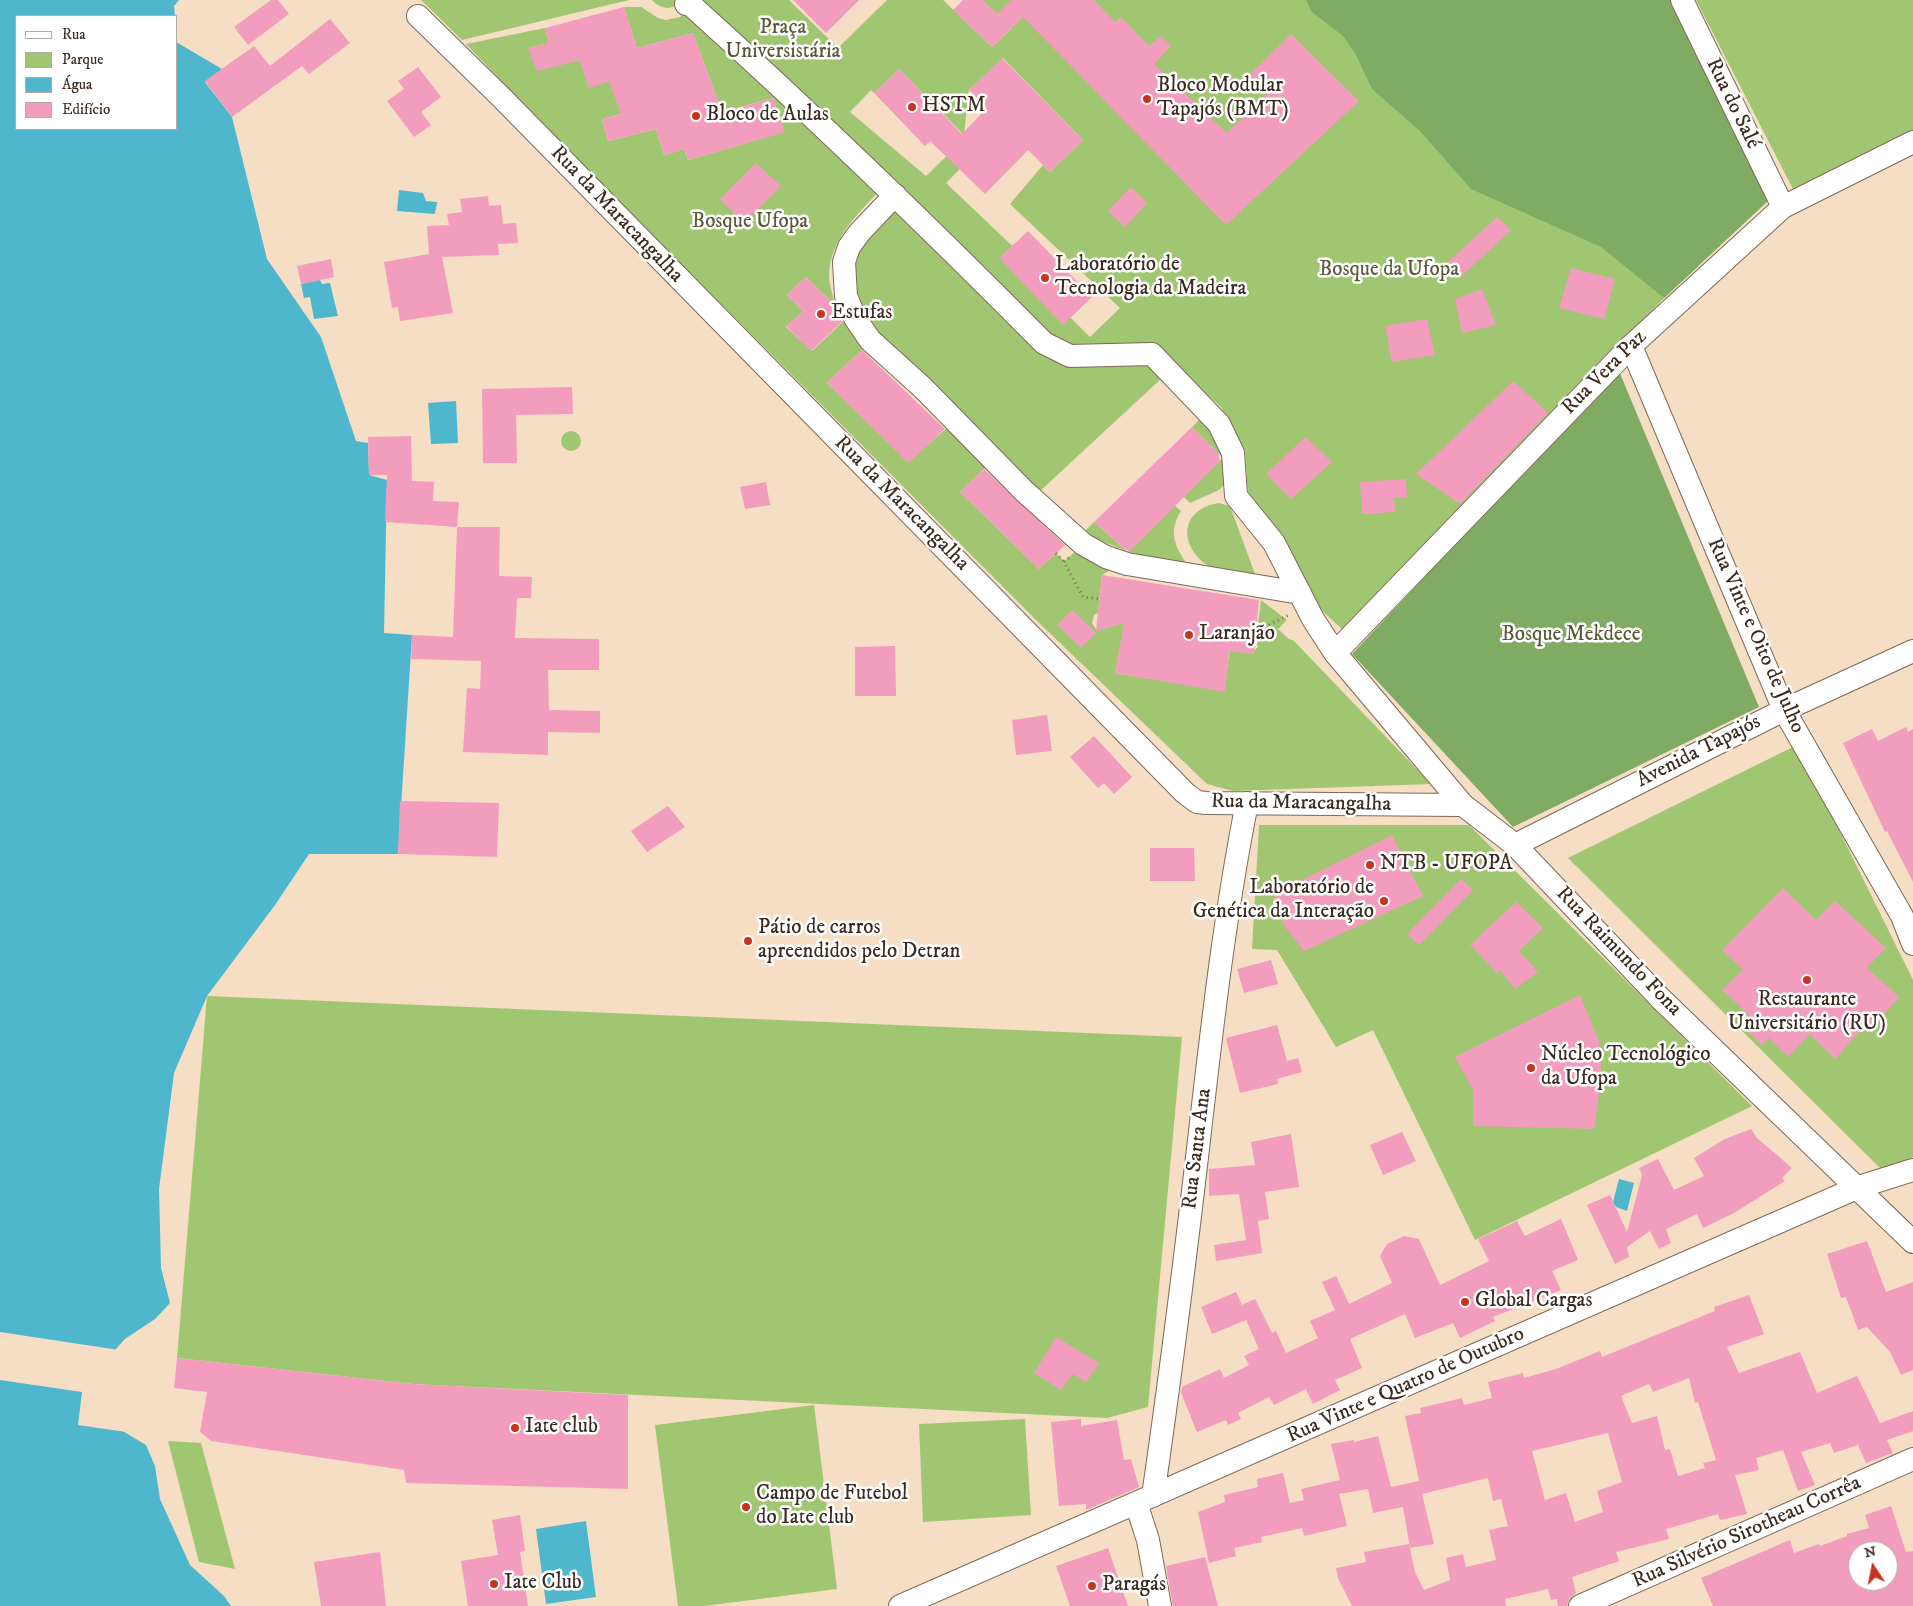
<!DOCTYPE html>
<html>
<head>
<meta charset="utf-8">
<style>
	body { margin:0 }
	#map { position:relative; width:1913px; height:1606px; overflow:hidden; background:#f5dec4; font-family:"IM FELL DW Pica",serif }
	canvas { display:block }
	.legend { position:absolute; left:15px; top:15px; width:162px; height:115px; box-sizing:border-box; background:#fff; border:1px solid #b1aaa5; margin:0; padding:6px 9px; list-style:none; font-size:15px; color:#3b2a1e }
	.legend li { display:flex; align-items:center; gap:10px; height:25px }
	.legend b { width:25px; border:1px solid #b1aaa5 }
	.north { position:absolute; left:1848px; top:1541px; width:50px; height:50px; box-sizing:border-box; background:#fff; border:1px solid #b1aaa5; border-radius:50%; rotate:349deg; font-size:14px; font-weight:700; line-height:20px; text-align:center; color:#3b2a1e }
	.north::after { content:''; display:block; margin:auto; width:18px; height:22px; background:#c8321e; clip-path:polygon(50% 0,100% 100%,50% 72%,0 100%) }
</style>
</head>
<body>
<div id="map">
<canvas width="1913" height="1606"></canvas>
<ul class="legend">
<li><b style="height:6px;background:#fff"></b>Rua</li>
<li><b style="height:14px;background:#a0c671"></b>Parque</li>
<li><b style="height:14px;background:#4fb7cd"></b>Água</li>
<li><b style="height:14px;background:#f39dbe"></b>Edifício</li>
</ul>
<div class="north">N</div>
</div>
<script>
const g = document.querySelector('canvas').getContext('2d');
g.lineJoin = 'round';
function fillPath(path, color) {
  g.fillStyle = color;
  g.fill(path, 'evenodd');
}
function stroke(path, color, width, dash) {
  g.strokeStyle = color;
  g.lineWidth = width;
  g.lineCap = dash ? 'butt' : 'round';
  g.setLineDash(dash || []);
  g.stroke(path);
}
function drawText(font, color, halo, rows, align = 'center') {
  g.font = font + ' "IM FELL DW Pica",serif';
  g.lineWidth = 5;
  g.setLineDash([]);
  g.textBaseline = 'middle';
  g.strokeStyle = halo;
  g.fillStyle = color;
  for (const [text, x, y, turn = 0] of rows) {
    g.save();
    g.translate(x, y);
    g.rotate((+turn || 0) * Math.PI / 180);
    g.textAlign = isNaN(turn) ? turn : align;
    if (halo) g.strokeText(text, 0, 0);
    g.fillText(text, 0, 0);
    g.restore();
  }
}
const green = new Path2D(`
	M421,0H629L462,40Z
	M652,0H682C673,11 661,10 652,0Z
	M687,0H789L838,48L887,0H943L992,47L1012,28L982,0H1416L1699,266L1664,298L1343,630L1281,573L1248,495L1245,451L1221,407L1156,348L1070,350L1047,337ZM1003,58L1083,140L1050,172L1043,165L1010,204L1120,308L1090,337L1017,264L1024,257L946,183L967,162L954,149L926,176L850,112L871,90L874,93L899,69L964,135L969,90Z
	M1696,0H1913V133L1795,193Z
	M624,7H641L658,18L666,20L680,17L687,11L881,189C858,214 831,238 829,274C829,284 833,295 835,305L806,277L787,295L803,311L786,327L812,351L847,318L864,348L827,383L908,462L947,428L986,467L960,492L1039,569L1056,553L1064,561L1080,548L1112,569L1102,575L1098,613L1094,615L1092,623L1096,629L1108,628L1128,608L1115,673L1224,691L1230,647L1251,653L1258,647L1256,639L1261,600L1287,620L1278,629L1289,639L1294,641L1431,784L1233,791L1207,784L1035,619L552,134L466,44L545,28L549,43L529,48L537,70L580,60L589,87L609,81C613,93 621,100 624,113L602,119L608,141L656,129L664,155L684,149L688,160L784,132L773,98L722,112L693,33L637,48Z
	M898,205L1041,347L1147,360L1162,378L1039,492L875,335L861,313L851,277L855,252Z
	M1200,419C1222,437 1223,456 1226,483L1219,490L1190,503L1183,496L1223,458L1192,427Z
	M561 441a10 10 0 1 1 20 0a10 10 0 1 1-20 0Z
	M1219,503L1230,506L1255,574C1242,572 1223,574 1212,568C1180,551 1176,510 1219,503Z
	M1174,505L1181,511C1167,534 1176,548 1190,569C1152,562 1118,548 1083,533L1094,522L1128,552Z
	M1797,745L1913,980V1157L1884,1172L1568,858Z
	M1259,825H1469L1752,1106L1475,1240L1373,1030L1336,1047L1277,950L1252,949Z
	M207,996L1182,1037L1148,1407L1107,1418L413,1384L177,1358Z
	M814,1405L837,1589L704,1606H678L655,1425Z
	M1025,1419L1031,1515L923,1522L919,1424Z
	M168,1441L201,1443L235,1569L199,1562Z`);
const forest = new Path2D(`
	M1306,0H1675L1769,200L1664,298L1601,247L1471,189L1420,131L1372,89L1355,53L1343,36L1312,12Z
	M1619,371L1759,707L1513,827L1352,654Z`);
const water = new Path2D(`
	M0,0H179L174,6L175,16H16V129H176V42L222,69L205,82L232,117L267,259L321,337L356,441L368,443L369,475L387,480L384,633L412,635L398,854H309L275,905L207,996L174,1073L159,1189L161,1268L170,1303L155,1319L125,1339L105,1361L100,1402L103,1414L111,1424L146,1445L155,1466L160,1499L190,1565L224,1596L231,1606H0Z
	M399,190L423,193L426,201L437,202L435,214L397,211Z
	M320,280L322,284L330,283L338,316L314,319L310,297L304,298L301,284Z
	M456,401L458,443L431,444L428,403Z
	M1619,1179L1634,1183L1627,1211L1616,1207L1613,1202Z
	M586,1521L596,1597L546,1604L536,1529Z`);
const pier = new Path2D(`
	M0,1332L119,1350L108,1362L102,1402L105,1412L113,1422L133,1433L78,1425L82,1392L0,1380Z`);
const building = new Path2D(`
	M271,0H278L289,14L248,45L234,27Z
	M793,0H859L826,33Z
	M963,0H982L997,14L1011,0H1094L1115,22L1121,17L1149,46L1161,36L1171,46L1154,64L1227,133L1267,94L1248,76L1291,34L1359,101L1226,225L1023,17L992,47L953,10Z
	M624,7L637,48L693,33L722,112L773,98L785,132L688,160L684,149L664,155L656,129L608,141L602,119L621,114L609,81L589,88L580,60L537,71L528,48L549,43L545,28Z
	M330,19L350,43L309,74L302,66L232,117L205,81L254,46L270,66Z
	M1002,58L1083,140L1050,172L1028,150L985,194L930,141L925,146L874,93L899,69L962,134L987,108L969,90Z
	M418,67L441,97L421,112L431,125L414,137L387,101L404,89L398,81Z
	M756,163L781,186L744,223L720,199Z
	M1131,187L1147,203L1125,227L1108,211Z
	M488,196L489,206L501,205L503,224L516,223L518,243L498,244L499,255L442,257L453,313L400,321L398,307L392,308L384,262L429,254L427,226L449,225L447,214L462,212L460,199Z
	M1497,217L1511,230L1463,275L1448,262Z
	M1028,231L1092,297L1063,325L999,258Z
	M331,259L334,277L301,284L297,266Z
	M1571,268L1615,279L1604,319L1559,308Z
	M806,277L836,306L842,322L811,351L786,326L803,311L787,295Z
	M1482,289L1496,325L1462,333L1455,299Z
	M1427,319L1435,355L1392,362L1385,326Z
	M862,350L945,429L908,463L827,383Z
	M1513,381L1548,413L1460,504L1416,474Z
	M572,387L573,414L516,415L517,463H483L482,389Z
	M1192,427L1218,453L1220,461L1130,551L1125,549L1094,522Z
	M411,436L412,481L434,482L433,501L459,502L457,527L385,522L387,475H369L368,437Z
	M1305,437L1332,462L1291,499L1266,474Z
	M984,469L1065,545L1039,569L960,492Z
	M1406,479L1407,497L1394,498L1395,512L1362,514L1360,482Z
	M766,482L770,505L745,509L740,487Z
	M457,527H500L499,576L532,577L531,598H517L515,638L599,639V670H548L549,710L600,711V733L548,732V755L463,752L467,688L480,689L481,661L411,659L412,635L453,637Z
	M1102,575L1259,600L1254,654L1229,651L1225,692L1115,673L1124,623L1096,631Z
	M1072,610L1096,633L1081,648L1057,625Z
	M895,646L896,696H855V647Z
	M1047,715L1052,751L1016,755L1012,720Z
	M1906,727L1908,732L1913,729V882L1887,831L1885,832L1843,743L1872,729L1878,741Z
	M1094,736L1132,777L1114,794L1104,783L1098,788L1070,757Z
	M400,801L499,803L497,857L398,854Z
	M668,806L685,827L647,852L631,831Z
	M1392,835L1423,896L1304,951L1285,927L1274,894Z
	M1150,848H1194L1195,881H1150Z
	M1461,879L1473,890L1419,945L1407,934Z
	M1783,888L1816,920L1835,901L1886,948L1867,968L1899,997L1868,1033L1863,1028L1835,1059L1810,1034L1788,1057L1769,1038L1762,1045L1740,1024L1749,1015L1722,990L1743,970L1722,950Z
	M1516,902L1543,928L1519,951L1538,972L1515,989L1500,970L1497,973L1470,945Z
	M1271,960L1278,984L1244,993L1237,969Z
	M1580,995L1600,1044L1601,1080L1594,1129L1473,1126V1090L1455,1057Z
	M1277,1025L1287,1061L1298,1058L1302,1072L1277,1079L1278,1084L1240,1093L1226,1038Z
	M1751,1129L1757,1138L1792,1168L1782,1178L1785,1181L1734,1213L1703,1228L1697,1214L1666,1229L1671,1243L1659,1249L1650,1231L1627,1247L1629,1257L1615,1264L1587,1205L1610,1195L1627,1232L1642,1175L1639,1168L1658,1159L1674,1190L1704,1176L1694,1158L1725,1139Z
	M1402,1132L1416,1161L1383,1175L1370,1145Z
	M1291,1134L1299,1187L1265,1192L1269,1219L1258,1221L1262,1253L1216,1261L1214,1245L1246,1240L1239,1194L1209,1196V1169L1255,1165L1251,1142Z
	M1561,1219L1578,1260L1552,1271L1561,1290L1493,1317L1495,1321L1460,1338L1453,1323L1415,1338L1405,1314L1350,1339L1362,1368L1335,1380L1340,1390L1313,1404L1306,1389L1274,1405L1269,1397L1238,1413L1241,1419L1228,1425L1226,1420L1197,1432L1181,1393L1182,1387L1220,1369L1224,1378L1249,1365L1244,1356L1259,1349L1246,1320L1212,1334L1201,1307L1236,1292L1242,1305L1255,1299L1272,1333L1276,1331L1286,1353L1318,1338L1310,1321L1335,1310L1322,1282L1336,1276L1349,1304L1392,1283L1380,1256L1387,1244L1404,1236L1419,1239L1440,1285L1489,1261L1478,1239L1517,1221L1525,1236Z
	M1867,1241L1886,1292L1913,1282V1370L1901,1375L1890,1352L1867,1327L1858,1330L1846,1297L1841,1298L1827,1254Z
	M1749,1295L1764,1334L1727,1347L1739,1373L1800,1352L1817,1393L1857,1376L1880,1423L1913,1411V1431L1887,1440L1893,1453L1866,1463L1858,1445L1834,1453L1830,1443L1801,1452L1815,1485L1798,1491L1783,1450L1756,1458L1759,1470L1735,1475L1747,1514L1720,1520L1718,1514L1691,1522L1666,1529L1669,1539L1616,1552L1619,1561L1572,1577L1576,1593L1569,1599L1567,1606H1558L1557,1599L1551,1600L1548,1589L1505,1599L1506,1606H1352L1338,1578L1336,1568L1366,1562L1364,1552L1409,1544L1415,1572L1424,1590L1450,1580L1446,1558L1463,1554L1466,1567L1496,1560L1489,1530L1508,1526L1501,1499L1493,1501L1488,1478L1422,1494L1405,1416L1421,1413L1420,1408L1462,1398L1464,1405L1492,1398L1488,1382L1523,1373L1524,1378L1556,1369L1600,1351L1602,1357L1715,1311L1714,1307ZM1689,1378L1695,1403L1698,1402L1716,1460L1703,1463L1705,1468L1678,1476L1670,1449L1665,1450L1657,1416L1632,1423L1621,1396L1649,1384L1653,1392ZM1608,1433L1622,1482L1597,1491L1603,1512L1575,1522L1566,1493L1545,1500L1532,1451Z
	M1056,1337L1099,1363L1086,1382L1073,1374L1061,1390L1034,1373Z
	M177,1358L413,1384L628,1395V1489L406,1483L404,1470L211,1441L200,1432L207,1392L174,1388Z
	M1081,1419V1426L1117,1420L1124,1460L1131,1459L1139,1487L1086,1510V1504L1059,1506L1051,1422Z
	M1378,1436L1391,1487L1419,1481L1434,1544L1410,1548L1403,1507L1373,1513L1368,1489L1339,1494L1347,1526L1304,1536L1302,1528L1261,1537L1262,1542L1234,1548L1236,1556L1209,1563L1198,1512L1225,1502L1224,1495L1258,1487L1257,1479L1283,1473L1290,1503L1309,1499L1304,1500L1301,1489L1340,1480L1331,1444L1354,1440V1442Z
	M1891,1506L1906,1552L1913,1551V1606H1713L1701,1578L1790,1540L1794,1553L1819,1544L1820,1546L1847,1536V1534L1869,1528L1865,1515ZM1858,1551H1888V1581H1858Z
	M520,1515L525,1551L520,1552L528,1606H468L461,1561L498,1555L492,1520Z
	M1108,1548L1128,1606H1070L1056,1566Z
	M380,1552L386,1606H321L314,1562Z
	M1205,1557L1218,1606H1173L1166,1566Z`);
const path = new Path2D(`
	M1056,553L1064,562
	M1069,558L1064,562L1083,597L1100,599
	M1256,639L1262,628L1289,615`);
const minor = new Path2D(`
	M1682,0L1783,207
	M686,4L691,5C812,114 929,227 1044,343L1070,356L1152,354L1219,424L1233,453L1236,496L1274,543L1313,619L1335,653L1463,805L1515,845L1660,998L1913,1242
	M418,16L501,97L1185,793L1197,802L1206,803L1463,805
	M895,195L859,233L849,247L844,262L846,296L855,318L870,340L923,388L1024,491L1083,544L1106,557L1127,564L1300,593
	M1631,346L1784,710L1902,916L1913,944
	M1335,653L1631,346L1783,207L1913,142
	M1515,845L1784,710L1913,651
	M1153,1496C1169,1386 1183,1276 1196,1166C1210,1045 1223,923 1247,803
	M1136,1503L1148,1540L1160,1606
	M900,1606L1859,1187L1913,1170
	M1580,1606L1913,1459`);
const markers = [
	[1147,99,5,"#c8321e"],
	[912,107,5,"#c8321e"],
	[696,116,5,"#c8321e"],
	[1045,278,5,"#c8321e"],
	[821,314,5,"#c8321e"],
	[1189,635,5,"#c8321e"],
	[1370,865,5,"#c8321e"],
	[1384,901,5,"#c8321e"],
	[748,941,5,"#c8321e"],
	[1807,980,5,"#c8321e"],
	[1531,1068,5,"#c8321e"],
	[1465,1302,5,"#c8321e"],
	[515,1428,5,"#c8321e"],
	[746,1507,5,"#c8321e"],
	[494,1584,5,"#c8321e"],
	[1092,1586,5,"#c8321e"]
];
const parkNames = [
	["Praça",783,29],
	["Universistária",783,53],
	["Bosque Ufopa",750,223],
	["Bosque da Ufopa",1389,271],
	["Bosque Mekdece",1571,636]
];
const poiNames = [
	["Bloco Modular",1157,87],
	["Tapajós (BMT)",1157,111],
	["HSTM",922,107],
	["Bloco de Aulas",706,116],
	["Laboratório de",1055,266],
	["Tecnologia da Madeira",1055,290],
	["Estufas",831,314],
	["Laranjão",1199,635],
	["NTB - UFOPA",1380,865],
	["Laboratório de",1374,889,"right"],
	["Genética da Interação",1374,913,"right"],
	["Pátio de carros",758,929],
	["apreendidos pelo Detran",758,953],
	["Restaurante",1807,1001,"center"],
	["Universitário (RU)",1807,1025,"center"],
	["Núcleo Tecnológico",1541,1056],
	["da Ufopa",1541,1080],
	["Global Cargas",1475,1302],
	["Iate club",525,1428],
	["Campo de Futebol",756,1495],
	["do Iate club",756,1519],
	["Iate Club",504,1584],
	["Paragás",1102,1586]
];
const streetNames = [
	["Rua do Salé",1732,104,64],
	["Rua da Maracangalha",616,215,46],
	["Rua Vera Paz",1605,373,-45],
	["Rua da Maracangalha",901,504,45],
	["Rua Vinte e Oito de Julho",1755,636,66],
	["Avenida Tapajós",1699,752,-27],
	["Rua da Maracangalha",1301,804,1],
	["Rua Raimundo Fona",1618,952,46],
	["Rua Santa Ana",1198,1149,-83],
	["Rua Vinte e Quatro de Outubro",1406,1386,-24],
	["Rua Silvério Sirotheau Corrêa",1747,1533,-24]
];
fillPath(green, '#a0c671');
fillPath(forest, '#80ab63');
fillPath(water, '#4fb7cd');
fillPath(pier, '#f5dec4');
fillPath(building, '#f39dbe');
stroke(minor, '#7c6958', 24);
stroke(path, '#7c6958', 3, [1, 4]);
stroke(minor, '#fff', 22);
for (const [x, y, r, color] of markers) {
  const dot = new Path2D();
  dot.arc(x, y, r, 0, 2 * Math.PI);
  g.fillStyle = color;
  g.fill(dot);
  stroke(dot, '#fff', 2);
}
drawText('21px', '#595937', '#fff', parkNames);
drawText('21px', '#3b2a1e', '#fff', poiNames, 'left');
drawText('21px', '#3b2a1e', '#fff', streetNames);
</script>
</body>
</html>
